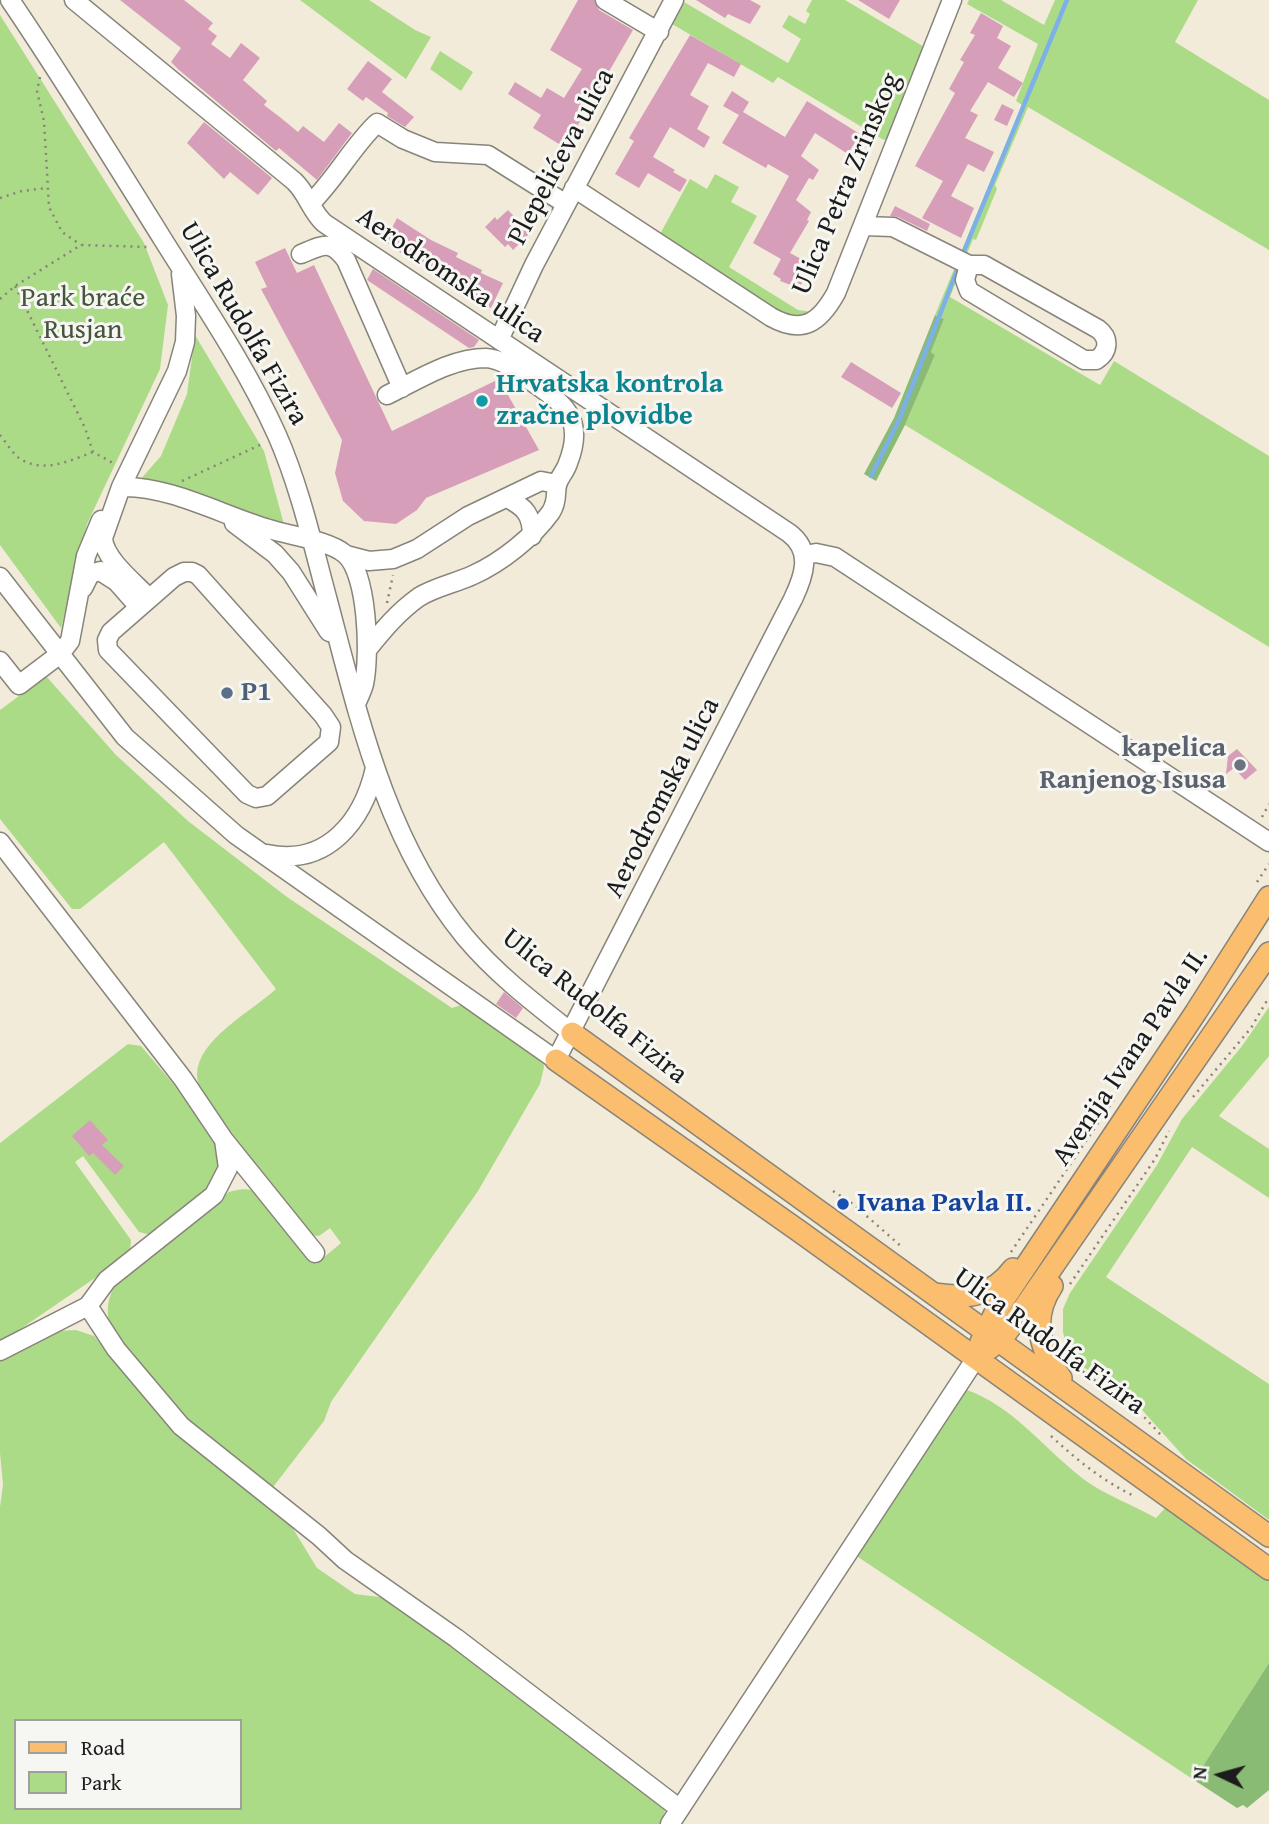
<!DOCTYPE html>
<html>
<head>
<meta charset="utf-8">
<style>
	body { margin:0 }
	#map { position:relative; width:1269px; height:1824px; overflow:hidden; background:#f2ebd9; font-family:"Gentium Book Plus",serif }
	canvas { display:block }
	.legend { position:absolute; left:14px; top:1719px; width:228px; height:91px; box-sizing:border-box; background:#f6f6f2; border:2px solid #9f9f9c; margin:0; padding:9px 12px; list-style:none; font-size:21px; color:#1c1c1c }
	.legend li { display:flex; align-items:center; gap:14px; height:35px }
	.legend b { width:35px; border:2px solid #9f9f9c }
	.north { position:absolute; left:1185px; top:1740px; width:70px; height:70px; -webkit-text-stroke:5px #f6f6f2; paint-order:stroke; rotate:275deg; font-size:19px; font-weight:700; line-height:28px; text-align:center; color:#1c1c1c }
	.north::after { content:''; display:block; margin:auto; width:24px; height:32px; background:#1c1c1c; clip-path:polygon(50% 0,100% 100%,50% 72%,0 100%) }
</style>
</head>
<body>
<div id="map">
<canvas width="1269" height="1824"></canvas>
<ul class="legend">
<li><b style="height:9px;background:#fbbd6e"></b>Road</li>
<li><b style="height:19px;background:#acdb88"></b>Park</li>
</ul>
<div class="north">N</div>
</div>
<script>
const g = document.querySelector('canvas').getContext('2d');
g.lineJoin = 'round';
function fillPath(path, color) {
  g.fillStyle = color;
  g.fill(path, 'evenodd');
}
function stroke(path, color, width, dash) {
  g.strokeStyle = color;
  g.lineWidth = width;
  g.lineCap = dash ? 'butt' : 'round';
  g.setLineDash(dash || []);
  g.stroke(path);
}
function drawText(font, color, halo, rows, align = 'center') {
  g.font = font + ' "Gentium Book Plus",serif';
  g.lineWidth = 6;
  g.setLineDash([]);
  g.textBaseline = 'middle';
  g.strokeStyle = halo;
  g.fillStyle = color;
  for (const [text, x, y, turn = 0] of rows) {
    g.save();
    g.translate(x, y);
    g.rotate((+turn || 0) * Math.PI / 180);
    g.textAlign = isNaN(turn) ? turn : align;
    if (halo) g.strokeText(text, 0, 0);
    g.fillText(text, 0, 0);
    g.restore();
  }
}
const green = new Path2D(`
	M300,0H369L415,30L431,37L406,79Z
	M812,0H845L926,48L890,141L882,139L778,77L773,83L672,24L684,2L788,63L801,39L782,27L789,15L805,24L810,14L806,11Z
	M969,0H1001L1044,25L1055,0H1198L1175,42L1269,100V250L1028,107L995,185L997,189L976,240L973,239L950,297L1100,385L1114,361L1269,456V647L905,425L935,355L931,352L944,319L935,315L1022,105L1016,101L1038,44L967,4Z
	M0,15L144,243L168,305L160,369L87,524L61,628L0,545Z
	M440,51L473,72L461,91L430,69Z
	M715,174L739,187L731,202L757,216L729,267L798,310L812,312L798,317L779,313L659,236L690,179L707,189Z
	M195,335L264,451L285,528L139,481L161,456L187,394Z
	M46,676L116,755L188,821L287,897L452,1008L464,1004L543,1059L544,1067L540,1084L478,1191L331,1402L324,1421L270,1491L186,1421L110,1328C106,1309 107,1297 118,1281L229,1192C235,1190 244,1188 251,1190C267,1194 304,1249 316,1264L341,1243L330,1228L319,1236L307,1235L200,1090C199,1086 197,1079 197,1074C198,1039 252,1011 276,989L164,842L80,909H72L0,819V710Z
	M1269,1007V1056L1219,1116L1269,1149V1198L1192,1147L1106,1277L1269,1384V1520L1186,1459L1143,1411L1081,1365L1066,1344L1063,1332V1309L1070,1293L1157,1165L1182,1119L1242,1046Z
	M128,1044L141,1046L210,1127L220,1150V1171L209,1190L151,1235L139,1232L83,1156L75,1162L131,1240L130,1254L0,1343V1143Z
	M76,1330L94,1336L152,1405L187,1440L292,1527L317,1568L355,1594L387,1598L659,1801L665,1810L662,1824H0V1507L3,1485L0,1453V1360L56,1331ZM16,1721H240V1808H16Z
	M964,1389C1014,1405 1047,1453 1089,1483C1110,1497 1135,1506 1156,1518L1167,1506L1269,1580V1663L1194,1780L855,1555Z`);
const forest = new Path2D(`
	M935,315L944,319L931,352L935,355L905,425L876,481L864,474L894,418Z
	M1269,1663V1790L1247,1808L1243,1805L1237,1808L1194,1780Z`);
const stream = new Path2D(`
	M964,251L1067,0
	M871,476L899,420L958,268`);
const building = new Path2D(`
	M120,0H184L213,23L208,29L217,36L211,44L230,58L241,43L260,58L243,80L267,101L264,105L281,118L298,132L303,126L324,142L339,123L352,133L317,180L279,148L276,151L179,70L171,62L181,48Z
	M578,0H594L599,10L633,30L578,125L580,127L567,149L533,128L541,115L508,94L515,82L541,98L547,88L564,98L582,69L550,50Z
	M696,0H750L761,6L750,24L728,14L725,18Z
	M858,0H900L889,19Z
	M981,13L1003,26L997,38L1011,46L998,68L1023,83L1014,97L988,82L970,111L978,115L965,138L994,152L984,172L968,164L951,196L974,208L961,238L922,218L943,181L915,166L955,93L949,89L964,62L960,60L975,35L970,33Z
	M690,35L741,64L734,77L708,63L690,95L709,106L697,129L710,137L704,148L670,127L653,157L675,170L673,172L687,180L680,192L648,173L639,188L615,174L634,141L629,138Z
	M368,61L392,79L382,92L414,117L405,127L387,116L388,113L366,97L363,101L347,89Z
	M732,91L749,102L743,112L785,137L807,101L860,134L848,154L815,133L801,156L819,170L813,180L809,178L796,200L811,212L807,220L809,221L790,253L812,265L799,288L780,281L781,279L773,274L781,259L753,243L789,176L768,164L766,168L722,143L739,115L723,106Z
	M1002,104L1014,110L1007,126L994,120Z
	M204,122L272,178L258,195L230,172L224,179L187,143Z
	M895,206L930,224L927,231L898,217L890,216Z
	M508,210L530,233L513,250L508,244L505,247L485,227L495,217L497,220Z
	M397,218L431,240L458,253L456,257L482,270L481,273L503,283L491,308L469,297L471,293L445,280L447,276L399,252L400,250L385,242Z
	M285,248L297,273L314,265L392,431L499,379L539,450L426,498L417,510L396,524L364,521L343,501L335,473L342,440L261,289L267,287L255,262Z
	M373,269L479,340L474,347L469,348L367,280Z
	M851,362L901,393L892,408L841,377Z
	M1237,749L1257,770L1245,780L1234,768L1226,774L1228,756Z
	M504,992L523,1008L516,1018L496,1004Z
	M90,1120L108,1140L102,1145L124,1166L115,1175L93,1153L89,1156L72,1136Z`);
const path = new Path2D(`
	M40,77L37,91L44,121L49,207L62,232L81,245
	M0,198L22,191L47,188
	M15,286L85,428L93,452L113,463
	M0,299L15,286L81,245L148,247
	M0,435C6,442 14,456 22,460C45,473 72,460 93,452
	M182,481L262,444
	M387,603L393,575
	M1262,817L1269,804
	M1257,882L1269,864
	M1193,1097L1251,1028L1269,997
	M833,1191L853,1204L903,1248
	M1011,1252L1115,1098
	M1070,1284L1155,1159L1169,1131
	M1077,1367L1145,1418L1161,1435
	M1051,1436C1078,1461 1103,1481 1136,1497`);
const minor = new Path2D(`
	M10,0C63,78 112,158 162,238C202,302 246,366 277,435C300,487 313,546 328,601C359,718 386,841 465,937C496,974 534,1003 572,1033
	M605,0L659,32
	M574,188L771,317C803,335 820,322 836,293L952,0
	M311,203C336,178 352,147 377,123L403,139L435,152L488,155L566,204
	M863,226L893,227L969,265L965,280L969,291L1084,360H1096C1109,352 1110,338 1098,329L984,265H969
	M301,254C323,245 330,239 346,260L402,388
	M499,340L534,265L674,0
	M121,487C168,485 224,516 269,529C291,536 328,540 345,554C368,573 370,656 364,684C362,691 359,697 356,704
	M507,498C525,507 532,515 532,536
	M234,523L275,554L291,572L329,632
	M346,555L369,561L393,559L417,549L468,516L541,481L557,484
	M805,555L816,553L835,557L1269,842
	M184,572H192L198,575L323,715L331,727L329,742L267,796L256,798L247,794L108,650L107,640L111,632L174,577Z
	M0,577L125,737L236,835L556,1060L793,599C804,576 813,551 789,533L324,223C311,211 307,193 294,181L74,0
	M83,588L90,574L100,571L117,582L139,607
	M149,598C135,583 104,559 103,538L121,487L177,371L185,342L186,316L181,274
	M367,650C383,630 398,612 419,597C435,587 456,583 473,575C502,562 533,537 551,512C559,499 554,492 558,482C561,475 566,470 568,463C586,417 563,403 528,379C515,370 502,359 486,358C451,358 418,380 387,395
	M0,661L19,685L60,654L70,641L86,556L101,520
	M0,842L183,1079L224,1140L228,1168L214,1195L107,1280L88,1306L0,1351
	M267,854C327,867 363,821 375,768
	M224,1140L315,1253
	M88,1306L116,1349L181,1426L319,1536L345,1560L456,1638L680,1809
	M670,1824L976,1358`);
const major = new Path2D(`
	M572,1033L1269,1536
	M556,1060L799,1231L1269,1569
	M1052,1286C1031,1317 1039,1350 1061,1378
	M936,1294C967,1299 993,1296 1013,1269
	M981,1342L996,1311L1196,1012L1269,897
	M990,1348L1006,1333L1022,1311L1269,953`);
const markers = [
	[482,401,7,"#0f9aa8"],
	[227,693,7,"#5c6f8a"],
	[1240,765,7,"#6b7280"],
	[843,1204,7,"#1a4fb4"]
];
const streetNames = [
	["Plepelićeva ulica",562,157,-62],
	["Ulica Petra Zrinskog",847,184,-67],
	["Aerodromska ulica",450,276,34],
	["Ulica Rudolfa Fizira",243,324,60],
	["Aerodromska ulica",663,798,-63],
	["Ulica Rudolfa Fizira",594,1007,39],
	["Avenija Ivana Pavla II.",1131,1057,-56],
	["Ulica Rudolfa Fizira",1049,1342,36]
];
const parkNames = [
	["Park braće",83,299],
	["Rusjan",83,331]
];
const cultureNames = [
	["Hrvatska kontrola",496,385],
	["zračne plovidbe",496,417]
];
const serviceNames = [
	["P1",241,693]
];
const worshipNames = [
	["kapelica",1226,749],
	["Ranjenog Isusa",1226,781]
];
const transitNames = [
	["Ivana Pavla II.",857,1204]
];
fillPath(green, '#acdb88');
fillPath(forest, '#89bb74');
stroke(stream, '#7dafe9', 4.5);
fillPath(building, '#d79eb9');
stroke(minor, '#87847a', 21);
stroke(major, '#87847a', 24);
stroke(path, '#87847a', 2.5, [2, 5]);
stroke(minor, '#fff', 18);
stroke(major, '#fbbd6e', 21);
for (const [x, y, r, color] of markers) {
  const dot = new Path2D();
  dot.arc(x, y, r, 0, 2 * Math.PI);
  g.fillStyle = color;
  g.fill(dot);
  stroke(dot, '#f6f6f2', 2.5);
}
drawText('28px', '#1c1c1c', '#f6f6f2', streetNames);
drawText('28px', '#47553c', '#f6f6f2', parkNames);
drawText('bold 28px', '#0d838f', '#f6f6f2', cultureNames, 'left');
drawText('bold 28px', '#4e5e75', '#f6f6f2', serviceNames, 'left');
drawText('bold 28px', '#5b616d', '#f6f6f2', worshipNames, 'right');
drawText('bold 28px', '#164399', '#f6f6f2', transitNames, 'left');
</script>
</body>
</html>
